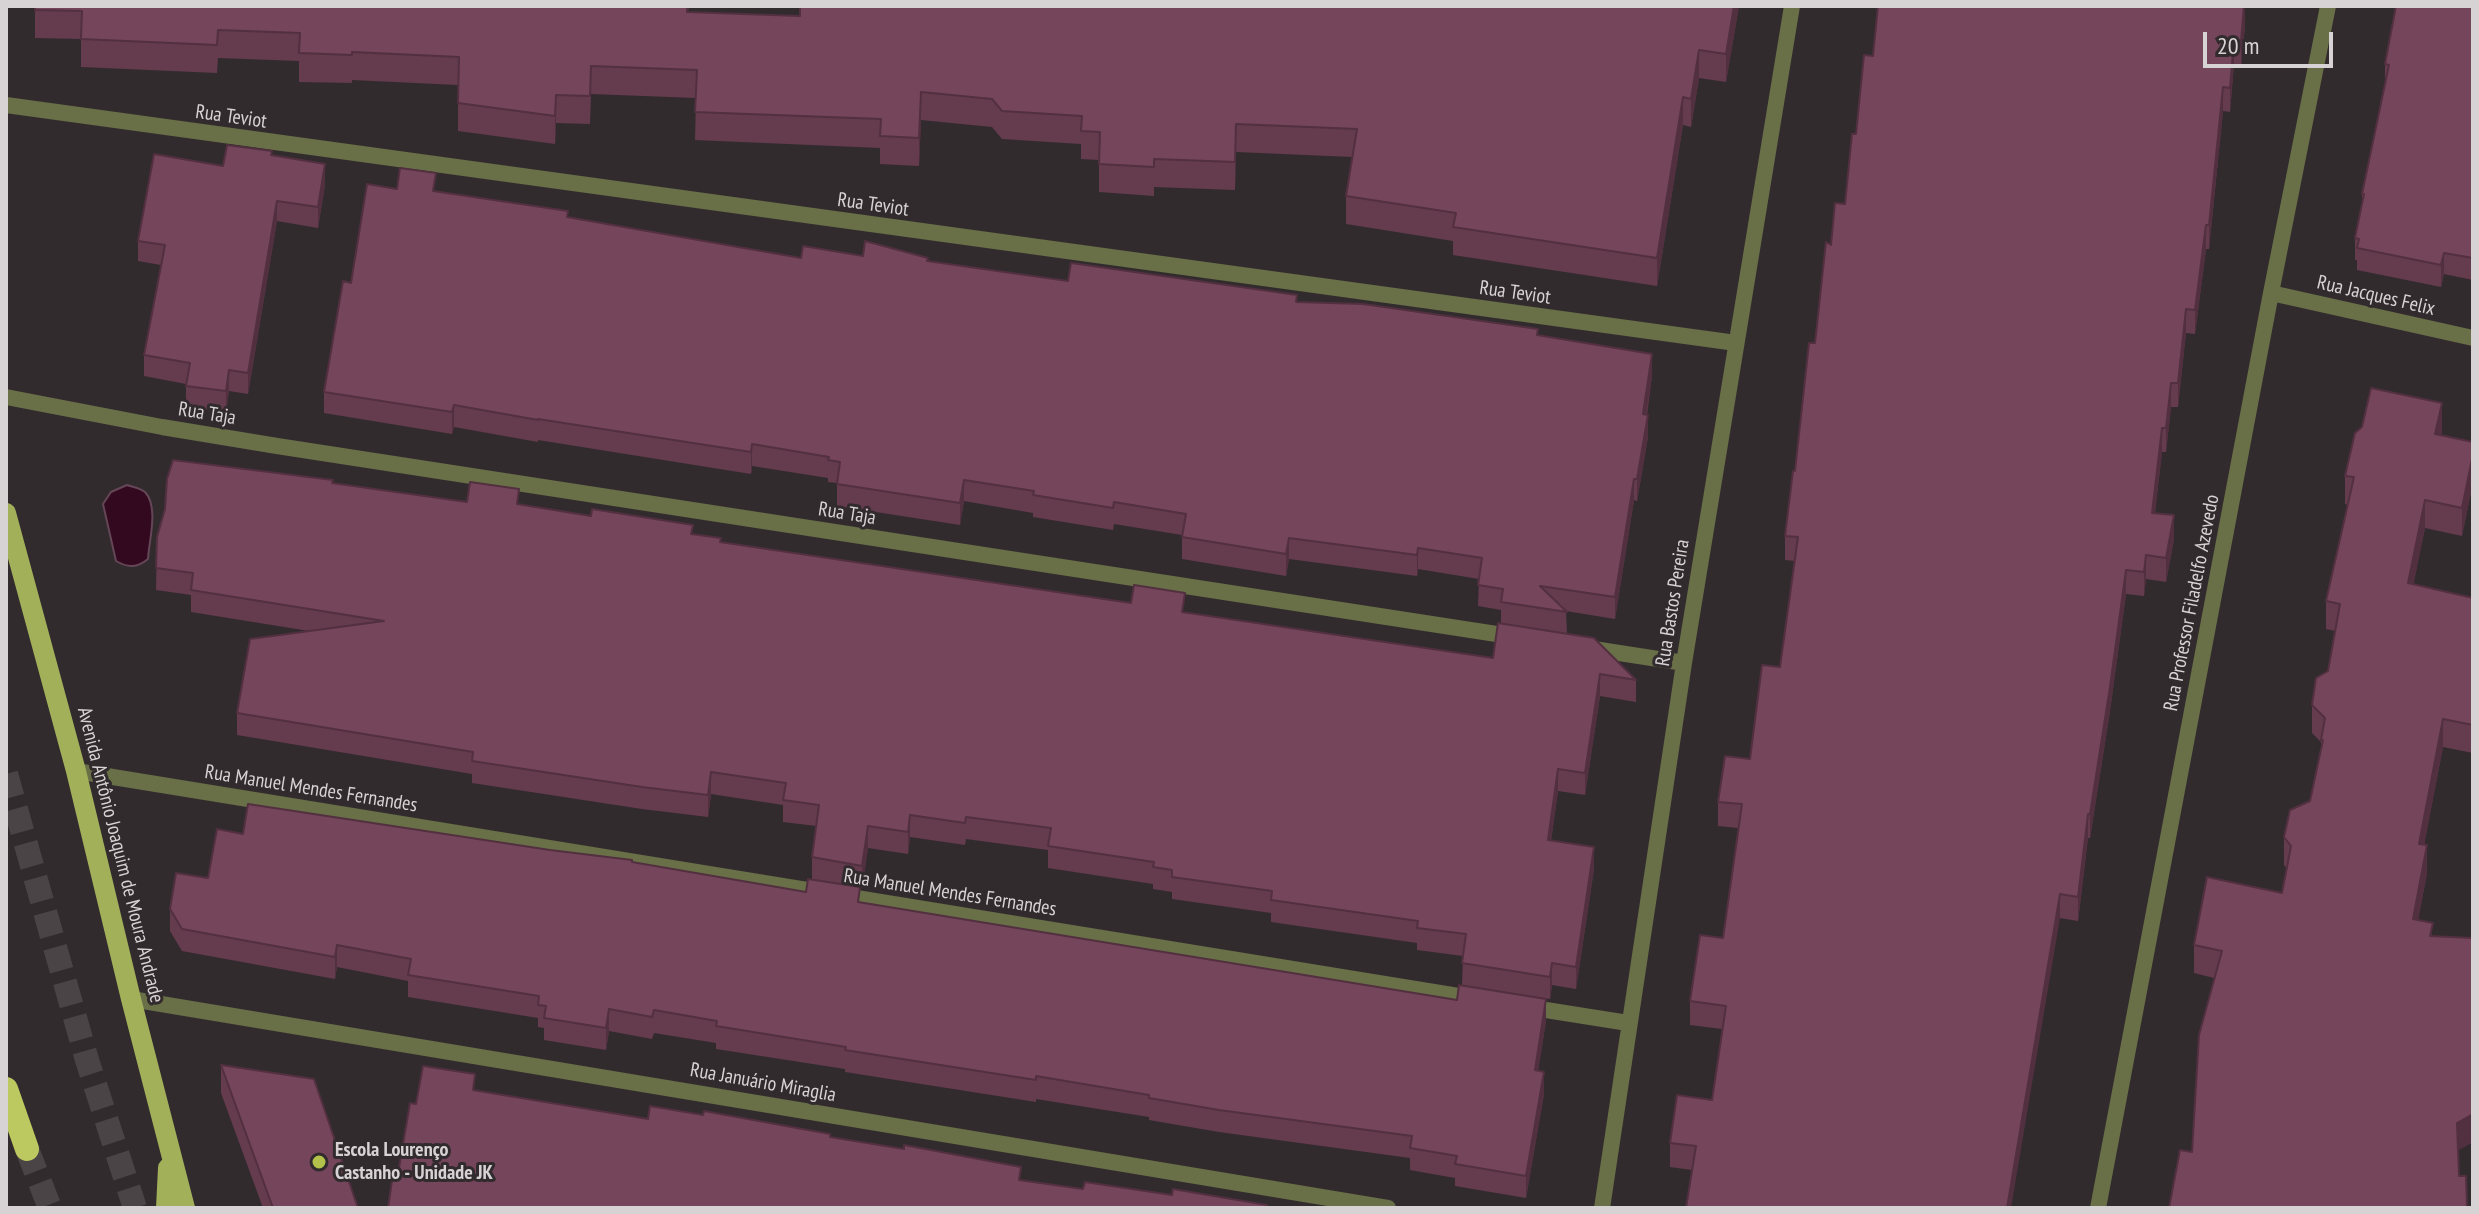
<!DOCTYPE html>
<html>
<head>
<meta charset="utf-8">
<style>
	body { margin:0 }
	#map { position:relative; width:2479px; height:1214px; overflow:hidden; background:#322b2e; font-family:"PT Sans Narrow",sans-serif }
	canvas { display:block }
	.frame { position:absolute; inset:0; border:8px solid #d7d3d5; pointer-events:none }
	.scale { position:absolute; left:2203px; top:32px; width:130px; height:36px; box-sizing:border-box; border:4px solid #d7d3d5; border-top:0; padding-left:10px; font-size:24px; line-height:28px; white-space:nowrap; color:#d7d3d5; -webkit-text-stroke:6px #322b2e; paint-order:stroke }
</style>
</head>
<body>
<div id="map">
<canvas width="2479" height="1214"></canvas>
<div class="frame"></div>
<div class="scale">20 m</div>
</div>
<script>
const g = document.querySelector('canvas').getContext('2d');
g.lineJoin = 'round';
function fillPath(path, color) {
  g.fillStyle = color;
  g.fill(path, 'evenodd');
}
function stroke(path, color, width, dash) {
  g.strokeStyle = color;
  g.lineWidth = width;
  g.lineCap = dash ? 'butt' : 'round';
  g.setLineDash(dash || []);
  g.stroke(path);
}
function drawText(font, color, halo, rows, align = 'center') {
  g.font = font + ' "PT Sans Narrow",sans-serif';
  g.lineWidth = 6;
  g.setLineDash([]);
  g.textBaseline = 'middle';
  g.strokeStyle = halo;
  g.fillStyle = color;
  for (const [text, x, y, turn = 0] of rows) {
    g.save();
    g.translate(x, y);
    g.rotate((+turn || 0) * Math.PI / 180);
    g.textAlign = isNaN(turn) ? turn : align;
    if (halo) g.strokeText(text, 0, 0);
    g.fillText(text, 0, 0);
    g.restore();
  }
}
const water = new Path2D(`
	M127,485C133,487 140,488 145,492C159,507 149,540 148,559C137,568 128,568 116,561L103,504L111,492Z`);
const highwayTunnel = new Path2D(`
	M6,774L87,1060L135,1208
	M27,1149L50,1208`);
const street = new Path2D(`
	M6,105L1736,343
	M2271,293L2473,338
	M6,397L162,427L277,446L1516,637
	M1587,648L1684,663
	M76,771L1477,999
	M131,999L1388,1208
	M1527,1007L1628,1023
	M1602,1208L1684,663L1792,6
	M2098,1208L2271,293L2328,6`);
const primary = new Path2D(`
	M6,513L76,771L131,999L185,1208
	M166,1208L168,1168`);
const highway = new Path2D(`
	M6,1089L27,1149`);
const wall = new Path2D(`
	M35,6H689L688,12L800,16L1739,6L1726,82L1699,78L1691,127L1683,125L1657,286L1453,255V241L1346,224V196L1352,157L1236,152L1235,190L1154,187V196L1099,192V160L1081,159V144L1002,139L992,127L921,120L919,166L880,164V148L695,140L696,98L591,94L590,124L556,123L555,144L458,131V85L352,80V83L299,82V61L218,58L217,73L81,67V39L35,38Z
	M2473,6V280L2444,274L2441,287L2357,270V260H2355V238L2362,205V194L2385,86V64Z
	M2245,26L2241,65L2234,64L2230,112L2223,111L2209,249H2206L2195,334L2186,333L2178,407H2171L2166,452H2162L2155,513L2174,539L2166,582L2146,579L2144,596L2126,594L2110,711L2090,838H2088L2078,921L2060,918L1692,1170L1670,1167V1143L1712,1100L1722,1029L1690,1025V1001L1723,938L1738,828L1718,826V802L1750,759L1780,667L1795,561L1785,560V536L1831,245L1845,204L1856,134L1873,56Z
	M272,155L325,185L318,228L277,221L248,394L229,391L226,412L186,406V384L144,376V355L161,265L138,261V241L223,166Z
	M397,189L436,191L568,217L801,258L863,256L928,261L1068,281L1297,302L1538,335L1652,376L1647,415L1648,437L1637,501L1634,500L1615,619L1566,611L1567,634L1501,624V610L1478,606L1479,579L1418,569L1417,576L1289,559L1286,576L1182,559V535L1114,524L1113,530L1033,517V513L964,501L960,525L837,506V483L828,482V478L752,466L751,474L538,440V442L454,427L452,434L324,413V392L351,283Z
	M2442,431L2441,436L2473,442V482L2462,536L2425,528L2413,585L2473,598V753L2443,747L2424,845L2427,873L2418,920L2433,936L2473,938V1142L2458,1150L2192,1152L2214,978L2194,973V945L2282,893L2287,869L2284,865V837L2310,801L2321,750V742L2312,733V705L2328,671L2335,631L2326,629V601L2348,505L2345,504V476Z
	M333,483L467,502L519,504L693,535L721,542L1185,613L1636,680V702L1600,696L1585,795L1558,791L1551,841L1594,869L1576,989L1552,985L1550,999L1462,985L1463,956L1417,950V943L1271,922V913L1172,899V892L1153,889V884L1048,868V850L966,839L965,845L910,837L908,854L868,848L862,888L812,879V857L816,826L783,822V805L711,794L708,817L642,809L472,783V774L237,735V713L309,631L191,612V595L156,590L157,537L165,509Z
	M243,834L632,862L1546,1021L1538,1071L1544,1094L1526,1198L1455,1186V1178L1410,1170V1158L1219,1132L1149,1120V1117L1036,1099V1102L845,1072V1069L716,1049V1043L654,1033L652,1039L609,1031L606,1050L544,1040V1028L538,1027V1018L408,997V981L337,967L335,979L182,951L170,931V909L208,878Z
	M221,1065L358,1208H263L221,1093Z`);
const shadedWall = new Path2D(`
	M1734,6H1739L1726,82V54Z
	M2245,6V26L2241,65V41Z
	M2234,40V64L2230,112V88Z
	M1699,50V78L1691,127V99Z
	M2223,87V111L2209,249V225Z
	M921,92V120L919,166V138Z
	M556,95V123L555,144V116Z
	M1683,97V125L1657,286V258Z
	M1236,124V152L1235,190V162Z
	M325,164V185L318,228V207Z
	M277,201V221L248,394V373Z
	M2206,225V249L2195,334V310Z
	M2444,253V274L2441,287V265Z
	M2186,309V333L2178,407V383Z
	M1652,354V376L1643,436V414Z
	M229,370V391L226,412V391Z
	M2171,383V407L2166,452V428Z
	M2442,403V431L2435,463V434Z
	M454,405V427L452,434V412Z
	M1648,415V437L1637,501V479Z
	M2162,428V452L2152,537V513Z
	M752,444V466L751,474V452Z
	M2473,454V482L2462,536V508Z
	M1634,479V500L1615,619V597Z
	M964,480V501L960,525V503Z
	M2425,500V528L2408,612V583Z
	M2174,515V539L2166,582V558Z
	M1289,538V559L1286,576V554Z
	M1418,548V569L1417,576V555Z
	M2146,555V579L2144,596V572Z
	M2126,570V594L2110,711L2090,838V814Z
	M1600,674V696L1585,795V773Z
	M2443,719V747L2419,872V844Z
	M1558,769V791L1548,862V840Z
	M711,772V794L708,817V795Z
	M2088,814V838L2078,921V897Z
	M910,815V837L908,854V832Z
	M868,826V848L862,888V866Z
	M2427,845V873L2413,948V919Z
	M1594,847V869L1576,989V967Z
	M2060,894V918L2011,1208H2007Z
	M337,945V967L335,979V957Z
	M1552,963V985L1550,999V977Z
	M1546,999V1021L1535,1092V1070Z
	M609,1009V1031L606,1050V1028Z
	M1544,1072V1094L1526,1198V1176Z
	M2473,1114V1142L2457,1151V1123Z`);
const building = new Path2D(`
	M35,6H687V12L800,16V6H1734L1726,54L1699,50L1691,99L1683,97L1657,258L1453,227L1456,213L1346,196L1357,129L1236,124L1235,162L1154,159V167L1099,164L1100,132L1081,131L1082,116L1002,111L992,99L921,92L919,138L880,136L881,119L695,112L697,70L591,66L590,96L556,95L555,116L458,103L459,57L352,52V55L299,53L300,33L218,30L217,45L81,39L82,11L35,10Z
	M1878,6H2244L2241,41L2234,40L2230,88L2223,87L2209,225H2206L2195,310L2186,309L2178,383H2171L2166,428H2162L2152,513L2174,515L2166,558L2146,555L2144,572L2126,570L2110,687L2090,814H2088L2078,897L2060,894L2007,1208H1686L1696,1146L1670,1143L1677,1095L1712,1100L1726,1006L1690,1001L1700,935L1723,938L1742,804L1718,802L1725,756L1750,759L1762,665L1780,667L1798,537L1785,536L1793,471H1795L1809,343H1815L1826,242L1831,245L1835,203L1845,204L1852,134H1856L1864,55L1873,56Z
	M2396,6H2473V258L2444,253L2441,265L2357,248L2359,239L2355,238L2364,194H2362L2389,65L2385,64Z
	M227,145L272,151L271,155L325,164L318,207L277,201L248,373L229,370L226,391L186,386L190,363L144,355L165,245L138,241L154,154L223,166Z
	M400,168L436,173L433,191L568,211L567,217L801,258L803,246L863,256L865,241L928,258L927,261L1068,281L1071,263L1297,295L1296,302L1363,304L1538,329L1537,335L1652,354L1643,414L1648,415L1637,479H1634L1615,597L1540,586L1567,612L1501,602L1503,589L1478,585L1482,558L1418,548L1417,555L1289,538L1286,554L1182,537L1186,514L1114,502L1113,508L1033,495L1034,491L964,480L960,503L837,484L840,462L828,460L829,457L752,444L751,452L538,419V420L454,405L452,412L324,392L343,281L351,283L367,184L397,189Z
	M2371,388L2442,403L2435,434L2473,442V454L2462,508L2425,500L2408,583L2473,598V725L2443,719L2419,844L2427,845L2413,919L2433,923L2430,936L2473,938V1114L2457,1123L2459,1176H2466L2467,1208H2169L2180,1150L2192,1152L2199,1035L2222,951L2194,945L2207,877L2282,893L2291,846L2284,837L2290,810L2310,801L2323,740H2321L2325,718L2312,705L2316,678L2328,671L2340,604L2326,601L2354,477L2345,476L2355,433L2362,427Z
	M173,460L333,480L332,483L467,502L470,482L519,489L517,504L591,516L592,509L693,525L691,534L721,538L720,542L1131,603L1134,585L1185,593L1182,612L1493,658L1498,623L1594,638L1636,680L1600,674L1585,773L1558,769L1548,840L1594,847L1576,967L1552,963L1550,977L1462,963L1466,934L1417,928L1418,921L1271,900L1272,891L1172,877V870L1153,867L1154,862L1048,846L1051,828L966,817L965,823L910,815L908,832L868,826L862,866L812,857L819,805L783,800L786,783L711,772L708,795L642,787L472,761L473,752L237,713L250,639L384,621L191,590L193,573L156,568L157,537L165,509L167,479Z
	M248,804L550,850L632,860V862L806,892L808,879L860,887L858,902L1457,1000L1459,985L1546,999L1535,1070L1544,1072L1526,1176L1455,1164L1457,1156L1410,1148L1412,1136L1219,1110L1149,1098V1095L1036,1076V1080L845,1050L846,1047L716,1026L717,1021L654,1010L652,1017L609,1009L606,1028L544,1018L546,1006L538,1005L539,996L408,975L411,959L337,945L335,957L182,929L170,909L176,873L208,878L217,829L243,834Z
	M221,1065L314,1079L358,1208H273Z
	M423,1066L475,1074L473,1090L648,1119L650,1106L703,1115L704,1111L830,1134V1137L904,1149V1145L1021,1167L1019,1180L1083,1189L1085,1182L1172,1195L1173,1189L1267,1205V1208H388L394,1167L399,1168L410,1103L416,1104Z`);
const markers = [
	[319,1162,8,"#b3c24b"]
];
const streetNames = [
	["Rua Teviot",231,117,8],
	["Rua Teviot",873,205,8],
	["Rua Teviot",1515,293,8],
	["Rua Jacques Felix",2376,296,13],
	["Rua Taja",207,414,9],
	["Rua Taja",847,514,9],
	["Rua Bastos Pereira",1673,603,-81],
	["Rua Professor Filadelfo Azevedo",2192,603,-79],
	["Rua Manuel Mendes Fernandes",311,789,9],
	["Avenida Antônio Joaquim de Moura Andrade",120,855,76],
	["Rua Manuel Mendes Fernandes",950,893,9],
	["Rua Januário Miraglia",763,1083,10]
];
const poiNames = [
	["Escola Lourenço",335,1150],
	["Castanho - Unidade JK",335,1173]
];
fillPath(water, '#33091f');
stroke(water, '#644656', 2);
stroke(highwayTunnel, '#4b4447', 24, [24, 12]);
stroke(street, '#696f47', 16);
stroke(primary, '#a3b05a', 20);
stroke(highway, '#bbc960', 24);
fillPath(wall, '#653b4e');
fillPath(shadedWall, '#523040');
fillPath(building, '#75455b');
stroke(building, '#523040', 2);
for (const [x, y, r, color] of markers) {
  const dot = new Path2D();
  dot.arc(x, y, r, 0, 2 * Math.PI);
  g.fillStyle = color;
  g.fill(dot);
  stroke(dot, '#322b2e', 3);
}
drawText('20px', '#d7d3d5', '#322b2e', streetNames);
drawText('bold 20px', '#d7d3d5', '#322b2e', poiNames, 'left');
</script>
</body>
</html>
